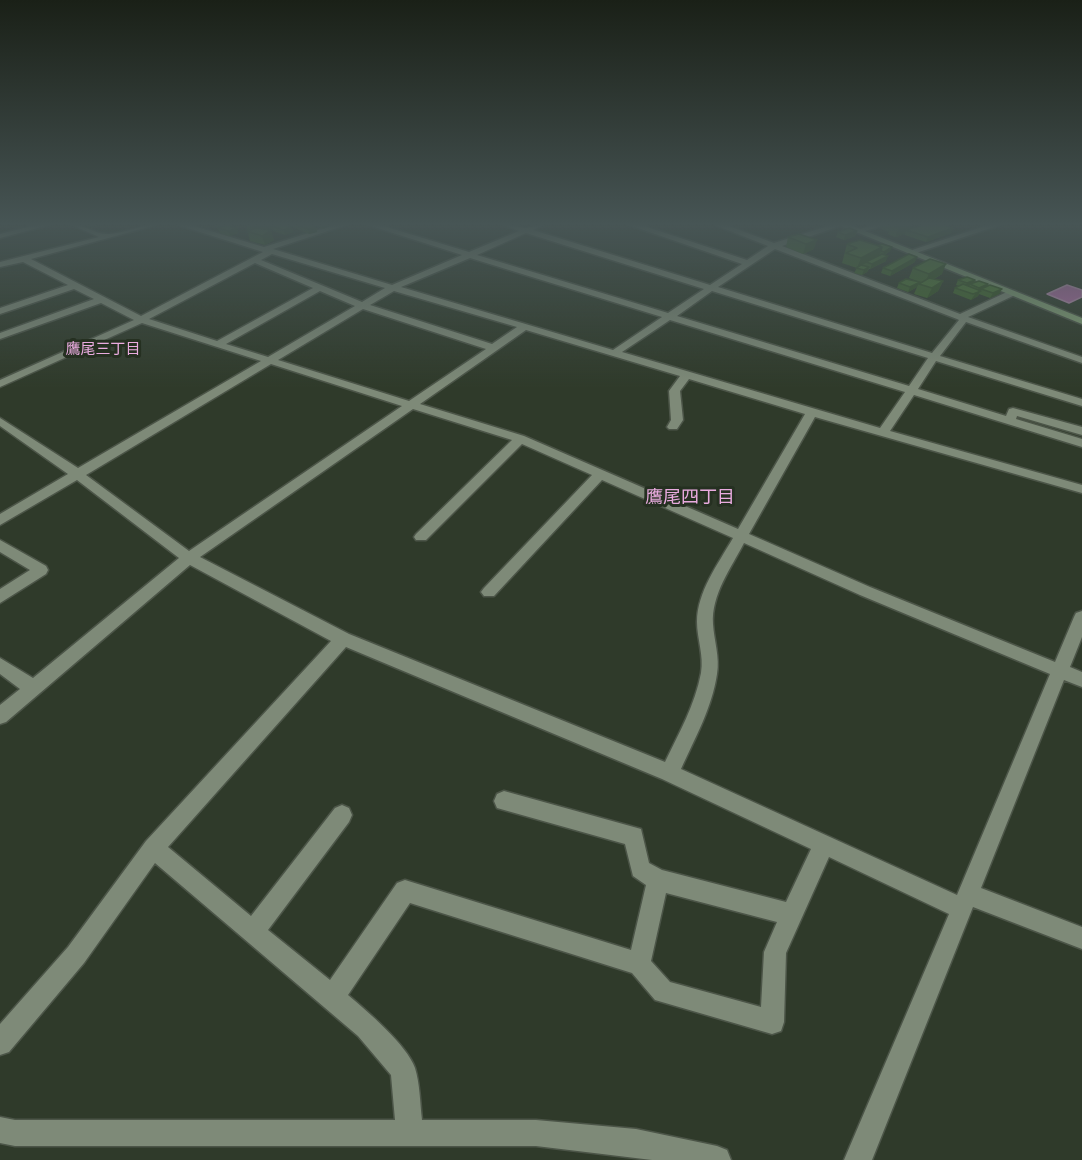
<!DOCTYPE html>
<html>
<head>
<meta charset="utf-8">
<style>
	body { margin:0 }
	canvas { display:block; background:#2f3a2a }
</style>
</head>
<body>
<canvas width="1082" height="1160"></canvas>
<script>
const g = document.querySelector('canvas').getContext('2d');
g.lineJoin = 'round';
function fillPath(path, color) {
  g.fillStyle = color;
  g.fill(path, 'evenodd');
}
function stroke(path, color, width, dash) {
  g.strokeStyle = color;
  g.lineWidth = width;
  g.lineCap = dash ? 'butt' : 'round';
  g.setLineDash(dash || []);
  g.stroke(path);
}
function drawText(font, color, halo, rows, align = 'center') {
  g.font = font + ' "Source Serif 4","Noto Sans JP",serif';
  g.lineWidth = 6;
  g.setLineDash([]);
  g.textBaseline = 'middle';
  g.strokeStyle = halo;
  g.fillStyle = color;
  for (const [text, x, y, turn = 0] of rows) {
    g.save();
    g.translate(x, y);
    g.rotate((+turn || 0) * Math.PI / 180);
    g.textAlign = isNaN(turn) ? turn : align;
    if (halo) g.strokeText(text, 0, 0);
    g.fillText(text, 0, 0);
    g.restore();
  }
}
const water = new Path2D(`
	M1067,285L1082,290V297L1069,303L1047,294Z`);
const minor = new Path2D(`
	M36,225H49L0,238V234Z
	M72,225C85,225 97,235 109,234C125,233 139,225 156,225L31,259L141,316L263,252L178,225H190L264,247L334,225H346L273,249L392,285L462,255L368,225H380L469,252L519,231L504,225L526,228L543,225L533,230L710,285L742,264L629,225H641L747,260L768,246L715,225H726L774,243L831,225H843L782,246L960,314L1009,291H1015V295L968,317L1082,357V363L966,322L940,356L1082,399V406L936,361L918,389L1006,416L1009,409L1013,408L1082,427V435L1017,416L1016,419L1082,439V447L914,395L890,431L1082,485V493L815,417L749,534L870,587L1055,662L1074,617L1076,613L1082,611V637L1070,667L1082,672V687L1064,680L981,888L1082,927V949L973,907L872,1160H844L949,914L829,857L786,953L784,1022L781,1031L772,1034L655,1000L632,973L410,903L348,995C367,1011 407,1045 415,1068C420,1084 420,1103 422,1120H536L636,1129L717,1146L727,1150L731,1160H652L536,1146H15L0,1143V1117L15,1120H395L391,1075L358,1036L155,863L84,963L9,1052L0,1055V1024L68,947L146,841L331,641L190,565L6,722L0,724V705L20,689L0,674V658L33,678L179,558L77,480L0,525V514L68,474L0,426V418L78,468L261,361L142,323L0,387V380L134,320L101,303L0,339V333L94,299L74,289L0,314V308L68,285L23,262L0,267V262L99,237ZM526,233L704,289L668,313L477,255ZM775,249L957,319L959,320L932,353L718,287ZM272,254L385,288L362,302L261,260ZM470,258L662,317L613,350L401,287ZM255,263L313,288L217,341L149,319ZM320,291L355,306L268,357L226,344ZM394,291L517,327L492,344L370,305ZM712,291L928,358L909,386L677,316ZM363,309L486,349L409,401L278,360ZM670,320L905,392L880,428L622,352ZM526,330L680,376L669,391L671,420L667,427L669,429H677L683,420L680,391L689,379L805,414L738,529L524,436L420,404ZM271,364L402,406L189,551L86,475ZM413,409L512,440L416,534L414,537L416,540H426L522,444L592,475L484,588L481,592L484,596H494L602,480L733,538C718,564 697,592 697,622C697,639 704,655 701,673C695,705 679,733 665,762L349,634L200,557ZM744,543L860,595L1050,674L957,895L681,769C695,738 712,708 717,674C720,657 714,641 713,624C711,595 731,568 744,543ZM346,647L662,779L811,849L786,902L662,870L649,863L641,829L504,791L497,794L494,801L497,808L625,844L633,876L646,885L631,950L405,880L397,883L330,980L268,930L349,822L352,815L349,808L342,805L335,808L251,916L168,847ZM666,893L777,922L764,952L761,1007L670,982L651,961Z
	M872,225H885L859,233L855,231Z
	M988,225H1000L913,254L906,252Z
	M0,540L46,566L48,570L46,574L0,603V589L30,570L0,552Z`);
const major = new Path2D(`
	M839,225H850L1082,318V324Z`);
const wall = new Path2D(`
	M213,225H227L238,233L230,236L220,233L218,228Z
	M246,225H285L293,232L285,235L273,231L272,228L268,230L274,240L265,245L250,241Z
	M288,225H311L316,227L317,232L309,234Z
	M314,225H330V226L323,229Z
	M881,225H913L911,229L953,228L951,233L926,242L905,235V234L895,237L888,234L889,232L880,228Z
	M857,231L855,236L844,240L836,237L838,232Z
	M799,234L814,249L803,254L786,247L788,237Z
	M847,244L878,246L892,247L890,251L885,255L886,261L870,269H869L867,272L862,275L854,273L857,268L842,263Z
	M915,262L890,276L881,273L883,268Z
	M913,268L942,274L934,279L943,281L938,291L927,298L914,294L917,287L908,292L897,288L899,283L917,281L909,278Z
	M958,280H975L974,283L1002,289L999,294L990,298L979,294L978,296L971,300L953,293L955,288L959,286L956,285Z`);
const shadedWall = new Path2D(`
	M87,225H99L89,228Z
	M252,225H273L272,226V228L257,234H255Z
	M322,225H330V226L323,229Z
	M906,225H913L910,231L906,230L905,234L895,237L899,227Z
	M292,227L293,232L285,235L284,230Z
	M316,227L317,232L309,234L308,229Z
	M237,228L238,233L230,236L228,231Z
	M953,228L951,233L926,242L928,237Z
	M271,230L274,240L265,245L262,236Z
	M857,231L855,236L844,240L845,235Z
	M817,240L814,249L803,254L806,244Z
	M882,247L879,257L866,262V263L857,268L861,258Z
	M892,247L890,251L882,257L884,252Z
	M888,256L886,261L870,269L872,264Z
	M917,257L915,262L890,276L892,271Z
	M946,264L942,274L924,284L929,274Z
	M869,267L867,272L862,275L864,270Z
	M975,280L973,285L970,284L969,287L964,288L967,283Z
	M943,281L938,291L927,298L932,288Z
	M920,282L917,287L908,292L910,287Z
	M988,284L986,289H981L978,296L971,300L979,288Z
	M1002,289L999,294L990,298L993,293Z`);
const building = new Path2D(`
	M227,225L237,228L228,231L218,228Z
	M274,225H285L292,227L284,230L272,226Z
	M302,225H311L316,227L308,229L300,226Z
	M892,225H906L899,227Z
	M924,225H945L953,228L928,237L906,230Z
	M255,228L271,230L262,236L247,231Z
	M849,228L857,231L845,235L838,232Z
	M799,234L817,240L806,244L788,237Z
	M860,240L882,247L861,258L846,253L857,248L847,244Z
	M882,244L892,247L884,252L881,251L882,247L878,246Z
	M882,254L888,256L872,264L866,262Z
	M909,254L917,257L892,271L883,268Z
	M930,259L946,264L929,274L913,268Z
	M861,265L869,267L864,270L856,268Z
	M967,277L975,280L967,283L958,280Z
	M929,278L943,281L932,288L919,284Z
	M906,279L920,282L910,287L899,283Z
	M979,281L988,284L979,288L970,284Z
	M963,284L981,291L973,294L955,288Z
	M990,285L1002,289L993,293L981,289Z`);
const farNeighbourhoodnames = [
	["鷹尾三丁目",103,350]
];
const neighbourhoodNames = [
	["鷹尾四丁目",690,498]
];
fillPath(water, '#b16ca7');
stroke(water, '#bb8db3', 1.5);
stroke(minor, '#4c5548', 3);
stroke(major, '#4c5548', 3);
fillPath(minor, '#7e8a78');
fillPath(major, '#83a076');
fillPath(wall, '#40692a');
fillPath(shadedWall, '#345522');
fillPath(building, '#4b7a31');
stroke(building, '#345522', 1.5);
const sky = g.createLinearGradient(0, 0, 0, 387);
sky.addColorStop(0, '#1a2017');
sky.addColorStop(0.58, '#475555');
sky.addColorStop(1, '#47555500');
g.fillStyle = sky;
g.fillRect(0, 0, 1082, 387);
drawText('15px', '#e9abdf', '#253021', farNeighbourhoodnames);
drawText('18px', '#e9abdf', '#253021', neighbourhoodNames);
</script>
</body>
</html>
